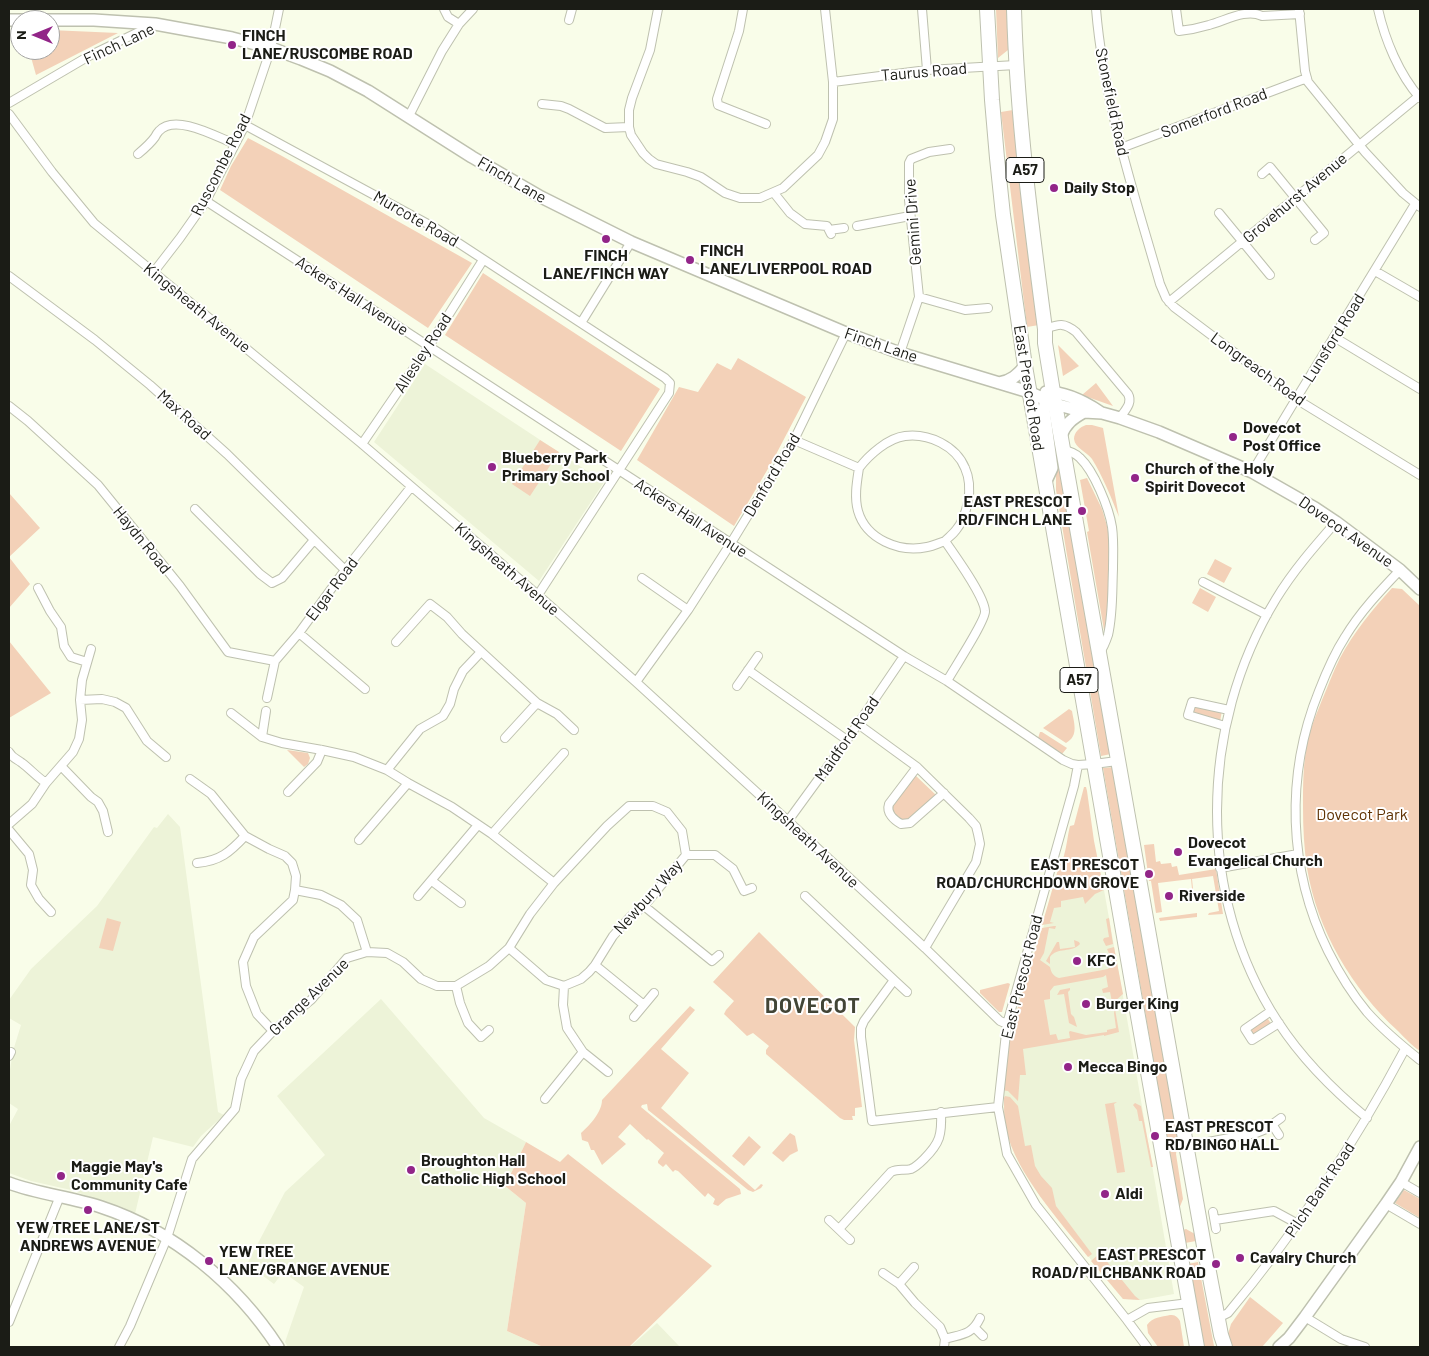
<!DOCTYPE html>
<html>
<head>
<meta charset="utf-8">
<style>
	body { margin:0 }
	#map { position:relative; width:1429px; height:1356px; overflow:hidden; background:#f9fde9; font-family:Barlow,sans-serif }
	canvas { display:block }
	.frame { position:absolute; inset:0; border:10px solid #1b1c16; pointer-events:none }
	.north { position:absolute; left:10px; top:10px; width:50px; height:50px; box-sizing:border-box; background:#fff; border:1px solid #a4a4a2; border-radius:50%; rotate:270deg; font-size:14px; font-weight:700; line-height:20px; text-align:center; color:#1b1c16 }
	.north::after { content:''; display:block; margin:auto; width:18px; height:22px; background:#922588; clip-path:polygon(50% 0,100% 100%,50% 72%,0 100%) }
</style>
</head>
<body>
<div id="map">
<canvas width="1429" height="1356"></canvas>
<div class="frame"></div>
<div class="north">N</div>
</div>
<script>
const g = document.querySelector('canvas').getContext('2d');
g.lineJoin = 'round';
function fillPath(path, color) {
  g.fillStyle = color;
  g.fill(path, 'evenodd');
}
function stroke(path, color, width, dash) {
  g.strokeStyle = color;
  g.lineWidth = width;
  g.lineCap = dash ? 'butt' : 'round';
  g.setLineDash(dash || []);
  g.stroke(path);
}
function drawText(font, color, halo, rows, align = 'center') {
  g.font = font + ' Barlow,sans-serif';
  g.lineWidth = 4;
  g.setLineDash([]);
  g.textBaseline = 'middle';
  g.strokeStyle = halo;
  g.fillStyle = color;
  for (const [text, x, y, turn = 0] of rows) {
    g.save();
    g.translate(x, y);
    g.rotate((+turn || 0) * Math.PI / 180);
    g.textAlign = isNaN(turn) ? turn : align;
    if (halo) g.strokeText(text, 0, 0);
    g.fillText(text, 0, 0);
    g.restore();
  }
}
const built = new Path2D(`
	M425,364L604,482L539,581L374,442Z
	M168,814L180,827L218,1112L224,1115L201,1136L193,1147L153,1137L135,1214L71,1190L31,1181L9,1173V1126L18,1109L9,1103V1075L13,1051L21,1025L9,1018V1000L31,969L97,906L154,827L157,828Z
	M1104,890L1129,1030L1174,1294L1141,1300L1123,1299L1054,1214L1037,1192L1024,1170L1009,1139L1004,1120V1087L1019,1008L1051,902Z
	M381,999L484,1118L526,1142L505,1186L526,1203L507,1331L543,1347H288L285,1342L304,1287L283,1272L274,1284L247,1264L285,1192L325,1155L277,1096Z
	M657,1323L680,1347H630Z`);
const green = new Path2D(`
	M996,9H1007L1008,50L998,58Z
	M50,30L118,33L36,75L29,50H50Z
	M1013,110L1039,325L1027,327L1001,112Z
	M248,138L282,156L472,263L428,328L220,190L231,166Z
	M483,273L660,389L621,451L445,335Z
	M1058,345L1079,366L1063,376Z
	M738,358L806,397L772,462L734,526L637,460L679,387L698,392L717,363L731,370Z
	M1096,383L1113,406L1082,395Z
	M1086,425H1092L1103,428L1119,517C1111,497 1103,477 1092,459C1087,452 1075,448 1074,439C1074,432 1080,427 1086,425Z
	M540,440L559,452L530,496L512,484Z
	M1060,468L1111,754L1101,756L1056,490V470Z
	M1087,478L1102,509L1107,526L1110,543V574L1107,629L1104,630L1087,532L1089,531L1080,480Z
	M9,493L40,528L9,557L30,584L9,608Z
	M1215,559L1232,568L1224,583L1207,574Z
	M1200,588L1216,597L1208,612L1192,603Z
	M1392,588L1402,589L1420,606V1051C1412,1046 1405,1038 1398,1031C1352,989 1317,930 1307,868C1304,848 1303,828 1303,807C1303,785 1303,762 1308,739C1311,726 1317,713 1322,700C1328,686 1333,672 1340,658C1353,633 1373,609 1392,588Z
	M9,641L51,693L9,718Z
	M1196,704L1222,710L1220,722L1193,714Z
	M1069,709L1072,711C1074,723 1079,736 1066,743L1043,728Z
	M1040,732H1042L1067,748L1062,754L1038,738Z
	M287,750L308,753L310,758L308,764L304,767Z
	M1114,767L1178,1140L1176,1154L1183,1199L1179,1209L1103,768Z
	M915,775L936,795L907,820H901L892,811L893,805Z
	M1084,787H1086L1087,791L1094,841L1104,890L1095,894L1085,904L1083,897L1061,901V907L1054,908L1050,922L1054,923L1042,925L1059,866C1066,858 1067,837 1070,826L1074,825Z
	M1154,844L1156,862L1160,861L1161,864L1171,863L1172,867L1177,866L1179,875L1216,869L1223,914L1208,915L1209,913L1219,911L1213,876L1192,879L1194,898H1200L1193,899L1191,879L1158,883L1162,912L1156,913L1151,881H1149L1144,845Z
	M1197,913V917L1160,921L1159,918Z
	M107,918L121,922L113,951L99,948Z
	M1109,918L1113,944L1106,946L1103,940L1104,938L1109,937L1106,919Z
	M1054,926H1056L1055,929L1049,928L1044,953L1040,960L1050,967C1051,972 1053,976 1059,978L1108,969C1115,964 1110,956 1107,949L1114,947L1123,994L1115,1001L1112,1002L1110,992L1103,993L1102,989L1108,987L1106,975L1103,977L1054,986L1050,991V999L1044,1000L1050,1035L1056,1034L1058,1040L1070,1038L1069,1032L1070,1031L1086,1035L1107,1032V1030L1116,1028L1114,1013L1115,1009L1119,1032L1104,1036V1035L1023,1049L1026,1075H1020L1018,1101L1008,1091L1001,1090L1012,1026L1042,928Z
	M759,932L855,1027L854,1040L862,1107L855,1108V1116H852L853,1120H844L840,1118L766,1054V1050L769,1046L753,1033L747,1036L724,1014L726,1010L734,1001L713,982Z
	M1074,940L1079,942L1080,944C1072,953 1057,947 1050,957V964L1046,961L1057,942H1059L1060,949L1075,947Z
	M1008,983L1010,984L1002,1012H999L980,993V990Z
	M1070,988V990L1068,992L1071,1014L1074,1017L1077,1027L1069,1023L1064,994L1057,995L1060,990Z
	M690,1006L695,1010L661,1049L689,1073L661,1108L755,1190L761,1184L763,1185L761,1188L753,1192L748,1190L648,1110L647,1104L642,1105L641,1107L740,1189L741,1194L726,1199L718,1206L713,1204L715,1199L708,1193L705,1197L678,1171L675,1170L673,1172L666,1164L663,1167L658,1163V1161L664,1153L648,1139L647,1140L630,1124L618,1137L626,1144L602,1165L594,1150H591L588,1142L582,1140L581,1133C590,1125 602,1112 602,1100Z
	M1266,1016L1272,1025L1255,1034L1252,1033L1250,1028Z
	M1005,1096L1010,1097L1018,1106L1025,1146L1031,1145L1035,1166L1041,1176L1052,1188L1056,1206L1092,1254L1088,1257C1060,1221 1016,1174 1006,1129C1004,1119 1004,1109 1004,1098Z
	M1117,1102L1114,1104L1125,1172L1117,1173L1105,1104Z
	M1135,1103L1141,1106L1153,1167H1151L1142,1121H1139L1137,1110L1133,1105Z
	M790,1133L795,1136L798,1151L790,1155L783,1162L772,1153Z
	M749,1136L761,1147L744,1166L732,1156Z
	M526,1142L560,1162L568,1154L712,1266L629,1347H543L507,1331L526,1203L505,1186Z
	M1404,1190L1420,1199V1218L1395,1203Z
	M1186,1229L1195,1234L1196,1241L1185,1243L1183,1230Z
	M1100,1253L1135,1296L1140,1300L1123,1299L1091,1261Z
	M1198,1262L1214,1346L1203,1347L1188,1264Z
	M1250,1297L1283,1323L1262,1347H1231L1228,1334L1231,1324Z
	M1170,1315C1175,1315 1177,1316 1180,1321L1184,1347H1158L1148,1333L1147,1325C1153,1317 1161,1317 1170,1315Z`);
const street = new Path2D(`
	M444,9L448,17L459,24
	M658,9L650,50L632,98L629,110V127L631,135L643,153L649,159L656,164L687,172L701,177L725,193L740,198H760L783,188L818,155L825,142L833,119V82L825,9
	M743,9L739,31L717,99L718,105L766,124
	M922,9L927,70
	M1096,9C1104,104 1134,193 1160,284L1166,298L1174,307L1296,399L1420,475
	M1176,9L1179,31C1189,30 1199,28 1209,25C1225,21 1246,8 1262,16L1300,14
	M1299,9L1305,71L1308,82L1365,152L1403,193L1420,207
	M1378,9C1385,40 1399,74 1420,98
	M569,20L572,9
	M833,82L927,70L1016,65
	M9,103L89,56L153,25
	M542,104L561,106L569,109L605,128L629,127
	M9,114L52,172L94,223L362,444L538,595L636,682L788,821L925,948L1000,1021L1007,1024
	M409,116L442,51L459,24L473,9
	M245,125L437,229L665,378L670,383L669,393L538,595
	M1121,148L1307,78
	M138,154C144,149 150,144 155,137C156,135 157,133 159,131C175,113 217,137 235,144
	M1262,174L1270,167L1324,233L1315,240
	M774,193L790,213L805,224L827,226L831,234
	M206,201L904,656L947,681L1063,760L1072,764L1078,765
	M1219,213L1270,275
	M857,226L910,216
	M829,230L844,228
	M1375,271L1420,297
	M153,273L180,238L206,201L245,125L271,48L279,9
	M9,276L95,340L150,385L227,454L345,570
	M919,297L965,310L988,308
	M1169,302L1420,95
	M581,323L631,242
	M1045,329C1059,324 1064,322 1076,332L1128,394C1133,403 1125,410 1120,418
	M1334,337L1420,389
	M900,353L919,297L909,200V163L911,159L929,152L950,149
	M9,406L28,421L98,485L180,586L228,652L275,661
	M794,440L859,468C857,481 854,497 858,511C866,539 899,553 927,547C933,546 939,543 945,541C955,556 984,595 985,611C986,620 953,670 947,681
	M362,444L429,346L483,260
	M1063,450C1070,451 1075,453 1080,458C1094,471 1109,508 1112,527C1114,541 1113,555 1113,569C1112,591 1113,614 1108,635C1106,641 1104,647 1100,652
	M859,468C869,455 888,438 905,436C929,433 956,446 965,468C970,479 970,491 968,502C966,511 963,522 956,530C953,534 949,537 945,541
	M1252,472L1296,399L1415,204
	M195,509L260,574L272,583L282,578L314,540
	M1336,522C1314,547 1293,571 1276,599C1198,727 1196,896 1278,1022C1302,1059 1333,1090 1367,1118
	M1400,570C1380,591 1360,612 1345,637C1334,654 1326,673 1319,691C1285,775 1288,870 1328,951C1339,973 1352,994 1367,1012C1383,1030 1401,1045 1420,1060
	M642,578L688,610
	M1203,582L1267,615
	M38,588L50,611L61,627L64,646L71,657L87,662
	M299,633L365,689
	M396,642L430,604L447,617L462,634L537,703L557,714L574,730
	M748,670L847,740
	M636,682L688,610L731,543L794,440L846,333
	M737,686L758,656
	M267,698L275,661L299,633L345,570L411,487
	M80,700L102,699L115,702L126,708L147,741L166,757
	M231,713L262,737L282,743L322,750L354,757L387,770L408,783L452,807L492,834L554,883
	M858,724L917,767L969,818L976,826L978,834L980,844L976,862L925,948
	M1225,726L1188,715L1192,702L1229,710
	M262,737L266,711
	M505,738L537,703
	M9,752C12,758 17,759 22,763C30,769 37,777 46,783
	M1117,761L1094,764L1078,765L1074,786L1007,1024L998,1107L1007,1154L1036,1205L1127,1320L1147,1347
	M61,766L91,797L98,802L103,811L108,832
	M917,767L889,804C886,813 894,820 901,824L910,823L944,793
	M387,770L420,729L443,716L450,704L454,689L463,671L481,652
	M190,779L211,794L245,836L269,849L285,856L292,863L296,876L295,890L321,895L341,905L357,920L367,952
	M288,792L317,762L322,750
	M788,821L847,740L904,656
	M9,824L32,804L46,783L73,752L79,739L82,720L80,700L82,680L91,649
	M9,830L29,854L33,870L31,885L39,899L51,912
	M492,834L564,753
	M359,840L408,783
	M686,855H715L733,869L744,891L752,888
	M197,863C220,861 230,852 245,836
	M1220,868L1298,854
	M432,881L461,903
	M418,896L478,825
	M805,896L894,980L864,1021L861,1028V1037L872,1121L998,1107
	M644,906L712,961L719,955
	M595,965L644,1005
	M894,980L907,992
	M456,986L460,1003L468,1023L481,1037L489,1030
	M564,986L563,1005L567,1028L583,1052L608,1072
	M1271,1011L1245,1029L1252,1040L1279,1023
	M634,1017L654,993
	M273,1031L257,1014L246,986L243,962L254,937L293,900L295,890
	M9,1056L11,1052
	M545,1099L583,1052
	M1272,1124L1279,1135
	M1187,1146L1256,1133L1266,1129L1281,1118
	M1401,1182L1420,1193
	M1386,1204L1420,1224
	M1213,1212L1216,1229
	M829,1220L850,1240
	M1215,1220L1274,1211L1298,1224
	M839,1229L891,1172C898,1168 904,1171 911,1169C916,1167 920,1163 924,1159C940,1143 942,1135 941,1112
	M883,1273L899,1284L915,1303L940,1327L945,1339L944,1347
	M899,1284L914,1267
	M1217,1317L1224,1315L1228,1313C1297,1231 1355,1143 1405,1049
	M1305,1317L1341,1339L1365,1347
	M1127,1320L1148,1308L1189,1303
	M9,1322L60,1196
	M975,1328L983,1336
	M945,1339C962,1334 972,1335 980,1318
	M119,1347L130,1326L167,1238L192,1159L235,1109L241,1079L254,1051L273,1031L311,1000L347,958L367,952L387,953L403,962L421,979L437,986H456L489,966L509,948L530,914L554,883L607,826L629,806H653L667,812L682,831L686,855L644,906L630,917L613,936L595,965L589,972L581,979L564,986L546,980L509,948`);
const secondary = new Path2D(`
	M9,20H94L155,24L232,38L271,48L301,59L330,71L368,91L472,157L541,197L631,242L846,333L900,353L1029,392L1055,404L1084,412L1102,413L1120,418L1159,432L1252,472L1315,508L1336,522L1400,570L1420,589
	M999,383C1011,381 1018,375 1025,366
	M1046,392C1065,392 1085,402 1100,412
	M1061,436C1065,424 1073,418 1084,412
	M1045,483L1052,468L1044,410L1045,403L1049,395
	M9,1183C38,1194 71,1197 101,1207C174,1231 237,1284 278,1347
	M1279,1347L1289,1338L1305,1317L1386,1204L1401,1182L1420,1147`);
const highway = new Path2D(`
	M987,9L992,100L997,158L1003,215L1025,366L1134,994L1197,1347
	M1014,9C1017,116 1031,223 1045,329V343L1055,404L1204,1246L1221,1335L1225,1347`);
const markers = [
	[232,45,5,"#922588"],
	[1054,188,5,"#922588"],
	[606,239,5,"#922588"],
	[690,260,5,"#922588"],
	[1233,437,5,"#922588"],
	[492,467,5,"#922588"],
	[1135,478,5,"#922588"],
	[1082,511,5,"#922588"],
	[1178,852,5,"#922588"],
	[1149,874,5,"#922588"],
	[1169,896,5,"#922588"],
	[1077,961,5,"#922588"],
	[1086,1004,5,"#922588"],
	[1068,1067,5,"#922588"],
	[1155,1136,5,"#922588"],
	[411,1170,5,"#922588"],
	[61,1176,5,"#922588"],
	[1105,1194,5,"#922588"],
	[88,1210,5,"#922588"],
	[1240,1258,5,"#922588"],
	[209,1261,5,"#922588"],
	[1216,1264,5,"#922588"]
];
const shields = [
	[1025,170,38],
	[1079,680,38]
];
const shieldNames = [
	["A57",1025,170],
	["A57",1079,680]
];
const poiNames = [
	["FINCH",242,36],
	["LANE/RUSCOMBE ROAD",242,54],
	["Daily Stop",1064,188],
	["FINCH",700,251],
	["LANE/LIVERPOOL ROAD",700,269],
	["FINCH",606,256,"center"],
	["LANE/FINCH WAY",606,274,"center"],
	["Dovecot",1243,428],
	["Post Office",1243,446],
	["Blueberry Park",502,458],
	["Primary School",502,476],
	["Church of the Holy",1145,469],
	["Spirit Dovecot",1145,487],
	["EAST PRESCOT",1072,502,"right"],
	["RD/FINCH LANE",1072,520,"right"],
	["Dovecot",1188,843],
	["Evangelical Church",1188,861],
	["EAST PRESCOT",1139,865,"right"],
	["ROAD/CHURCHDOWN GROVE",1139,883,"right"],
	["Riverside",1179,896],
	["KFC",1087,961],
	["Burger King",1096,1004],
	["Mecca Bingo",1078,1067],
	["EAST PRESCOT",1165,1127],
	["RD/BINGO HALL",1165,1145],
	["Broughton Hall",421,1161],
	["Catholic High School",421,1179],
	["Maggie May's",71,1167],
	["Community Cafe",71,1185],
	["Aldi",1115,1194],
	["YEW TREE LANE/ST",88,1228,"center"],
	["ANDREWS AVENUE",88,1246,"center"],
	["YEW TREE",219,1252],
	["LANE/GRANGE AVENUE",219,1270],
	["EAST PRESCOT",1206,1255,"right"],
	["ROAD/PILCHBANK ROAD",1206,1273,"right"],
	["Cavalry Church",1250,1258]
];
const streetNames = [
	["Finch Lane",119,44,-25],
	["Taurus Road",924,72,-5],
	["Stonefield Road",1112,102,78],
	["Somerford Road",1214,113,-21],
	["Ruscombe Road",221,165,-63],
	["Finch Lane",512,180,30],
	["Grovehurst Avenue",1295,198,-40],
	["Murcote Road",416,219,30],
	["Gemini Drive",913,222,-94],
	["Ackers Hall Avenue",352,296,33],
	["Kingsheath Avenue",197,308,39],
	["Lunsford Road",1334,338,-58],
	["Finch Lane",881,345,19],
	["Allesley Road",423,353,-57],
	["Longreach Road",1258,369,36],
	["East Prescot Road",1029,388,81],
	["Max Road",184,415,42],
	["Denford Road",772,475,-59],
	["Ackers Hall Avenue",691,518,33],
	["Dovecot Avenue",1346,532,35],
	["Haydn Road",142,540,51],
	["Kingsheath Avenue",507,569,41],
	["Elgar Road",332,589,-53],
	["Maidford Road",847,739,-55],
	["Kingsheath Avenue",808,840,43],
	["Newbury Way",648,897,-48],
	["East Prescot Road",1022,977,-76],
	["Grange Avenue",309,997,-44],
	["Pilch Bank Road",1320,1190,-56]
];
const parkNames = [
	["Dovecot Park",1362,815]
];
const districtNames = [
	["DOVECOT",813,1006]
];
fillPath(built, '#edf3d8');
fillPath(green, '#f3d1b8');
stroke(street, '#bec1af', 10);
stroke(secondary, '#bec1af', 14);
stroke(highway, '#bec1af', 16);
stroke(street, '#fff', 8);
stroke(secondary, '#fff', 11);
stroke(highway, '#fff', 14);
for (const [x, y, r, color] of markers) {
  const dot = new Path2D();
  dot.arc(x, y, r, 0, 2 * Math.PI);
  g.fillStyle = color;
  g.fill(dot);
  stroke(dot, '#fff', 2);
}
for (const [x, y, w] of shields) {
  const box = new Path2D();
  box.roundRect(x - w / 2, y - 12.5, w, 25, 4);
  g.fillStyle = '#fff';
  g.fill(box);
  stroke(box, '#1b1c16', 1);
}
drawText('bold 15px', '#1b1c16', null, shieldNames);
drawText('bold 16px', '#1b1c16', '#fff', poiNames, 'left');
drawText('16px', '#1b1c16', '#fff', streetNames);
drawText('16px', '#5f3203', '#fff', parkNames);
g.letterSpacing = '1px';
drawText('bold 21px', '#424536', '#fff', districtNames);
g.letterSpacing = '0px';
</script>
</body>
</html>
